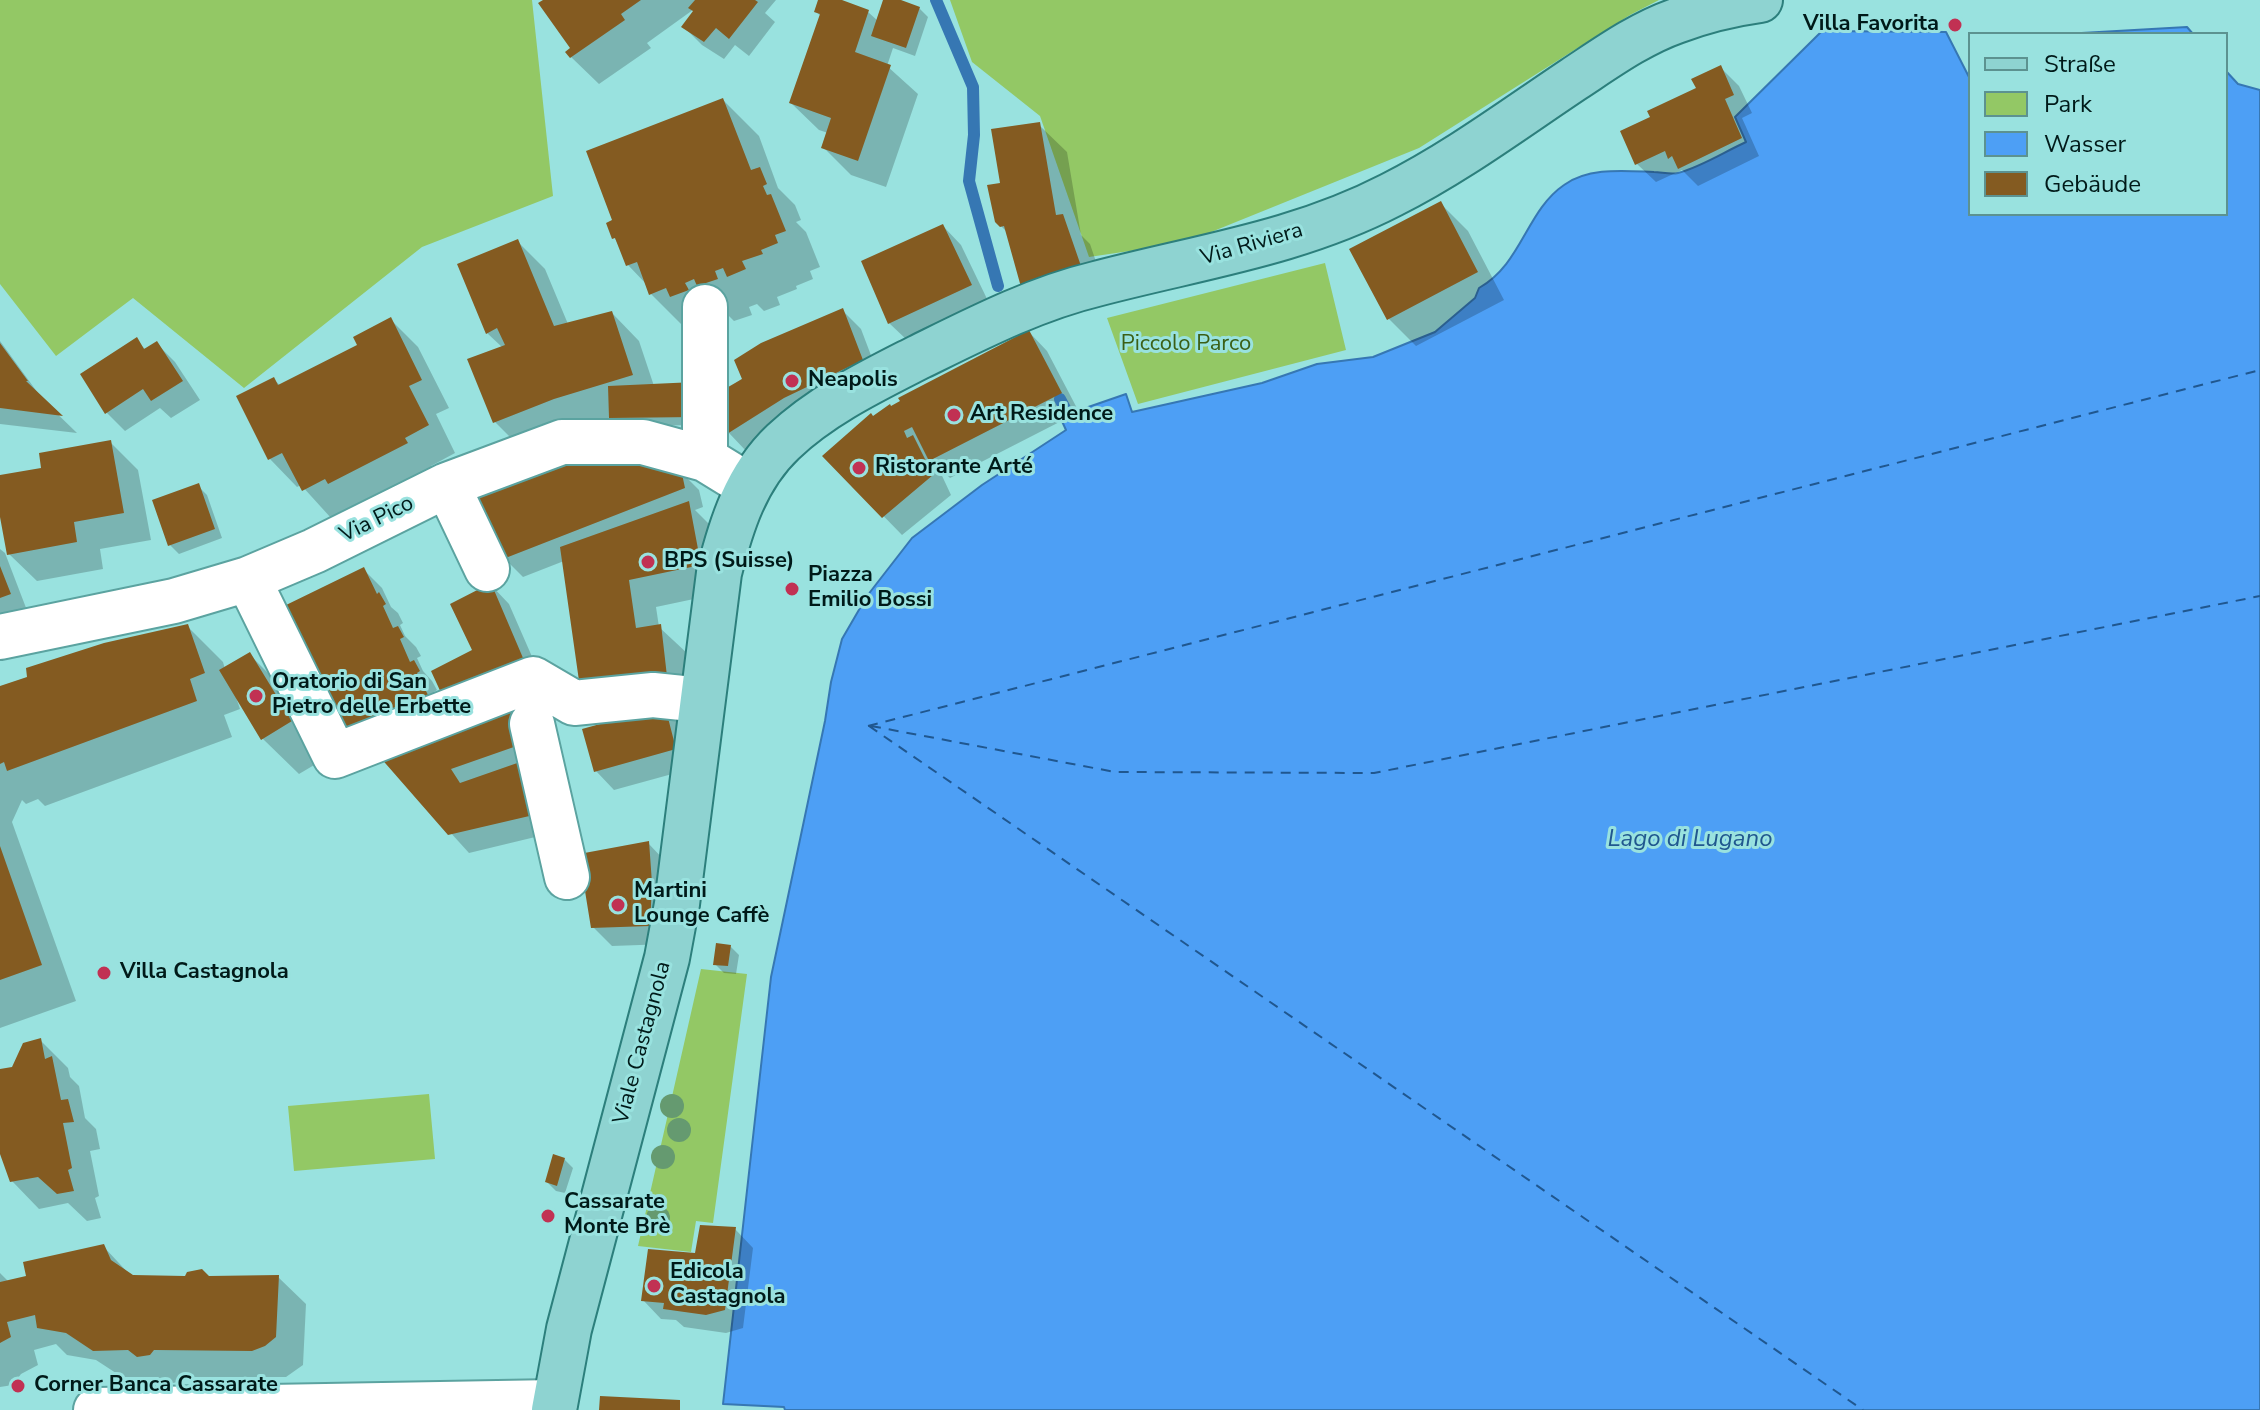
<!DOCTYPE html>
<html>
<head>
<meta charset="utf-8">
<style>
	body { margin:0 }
	#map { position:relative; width:2260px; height:1410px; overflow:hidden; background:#99e2df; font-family:"Nunito Sans",sans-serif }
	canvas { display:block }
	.legend { position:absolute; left:1968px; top:32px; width:260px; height:184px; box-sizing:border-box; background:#99e2df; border:2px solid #5c9290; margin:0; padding:10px 14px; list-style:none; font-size:24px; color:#001a19 }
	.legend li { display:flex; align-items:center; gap:16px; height:40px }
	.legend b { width:40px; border:2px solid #5c9290 }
</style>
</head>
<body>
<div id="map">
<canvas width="2260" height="1410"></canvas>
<ul class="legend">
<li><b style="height:10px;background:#8ed3d1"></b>Straße</li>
<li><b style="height:22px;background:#93c865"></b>Park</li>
<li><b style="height:22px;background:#4d9ff5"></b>Wasser</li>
<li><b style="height:22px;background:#845b21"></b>Gebäude</li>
</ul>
</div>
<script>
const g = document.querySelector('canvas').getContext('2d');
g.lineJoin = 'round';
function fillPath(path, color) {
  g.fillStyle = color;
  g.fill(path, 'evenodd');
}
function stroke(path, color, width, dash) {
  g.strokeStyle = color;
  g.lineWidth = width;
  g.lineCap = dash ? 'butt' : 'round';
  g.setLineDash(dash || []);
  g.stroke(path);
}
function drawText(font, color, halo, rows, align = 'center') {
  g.font = font + ' "Nunito Sans",sans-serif';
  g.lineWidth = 6;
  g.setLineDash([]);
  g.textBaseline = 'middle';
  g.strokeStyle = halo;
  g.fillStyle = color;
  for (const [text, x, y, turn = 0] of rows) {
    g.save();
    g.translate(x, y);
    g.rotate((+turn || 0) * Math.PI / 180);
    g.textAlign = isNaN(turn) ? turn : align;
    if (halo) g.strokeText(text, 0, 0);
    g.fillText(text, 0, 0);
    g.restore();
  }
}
const green = new Path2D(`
	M0,0H532L553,196L422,247L244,388L133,298L56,356L0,284Z
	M950,0H1659L1630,15L1419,148L1184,243L1089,257L1040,116L972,62Z
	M1325,263L1346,350L1138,404L1107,318Z
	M701,969L747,974L713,1223L696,1221L691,1252L638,1246Z
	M429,1094L435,1159L294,1171L288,1106Z`);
const water = new Path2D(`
	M2187,27L2193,34H2064Z
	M1822,31L1946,32L1970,79V214H2226V71L2238,84L2260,90V1410H785L784,1407L723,1404L771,977L825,721L831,682L842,639L867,596L912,538L982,485L1066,430L1061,419L1068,414L1126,394L1132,412L1262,383L1317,364L1373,357L1435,332L1475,298L1479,288C1522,264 1526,211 1564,185C1589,167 1624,171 1654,172C1661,172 1671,175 1678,173C1701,167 1724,152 1746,142L1735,117Z`);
const shadow = new Path2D(`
	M546,0H776L765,13L775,22L749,56L735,45L724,59L702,45L684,27L697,7L647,43L651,48L599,84L571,57L573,49Z
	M820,0H836L868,12L878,21L886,0H895L919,8L928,17L915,56L893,48L887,66L918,94L886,187L851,175L823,147L828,133L819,130L791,103L822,17L816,12Z
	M1720,67L1739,86L1752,113L1742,118L1759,156L1698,186L1682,170L1656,182L1637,164L1652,118L1698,90Z
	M723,100L759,136L778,188L795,205L801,220L796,222L806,232L820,267L810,271L813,279L796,286L797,289L777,297L780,305L764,311L757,304L749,307L752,315L734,321L728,315L687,330L651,294L648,286L628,265L608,224L615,221Z
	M1039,125L1067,152L1081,235L1090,244L1107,294L1008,233L1001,226L1002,184Z
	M1440,203L1468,231L1504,300L1416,346L1389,319Z
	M943,226L961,245L989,303L908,341L889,323Z
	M517,241L545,269L568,324L612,313L639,341L654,386L705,425L620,426L611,417L522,449L495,422L503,348L487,333Z
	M842,310L861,329L880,379L747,452L729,433L714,398Z
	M391,320L418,347L449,408L436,414L455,453L431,466L434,471L357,511L353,506L331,518L301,485L297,487L270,459L273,379L281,386L360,346Z
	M1029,332L1047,351L1079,412L950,478L937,465L951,495L902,535L825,456L873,419Z
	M136,340L146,350L156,343L175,362L200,400L171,418L160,408L125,431L106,412Z
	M0,341L43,400L77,433L0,424Z
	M110,442L138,470L151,540L100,549L103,569L37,581L9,554L0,506V477L43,469Z
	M680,471L699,490L703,507L695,510L716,531L727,592L656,607L659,627L688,654L694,712L671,715L683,727L694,768L614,790L596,771L611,723L564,561L523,577L504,558Z
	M198,486L207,495L222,538L179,554L170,545Z
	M0,549L5,553L28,613L0,624Z
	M364,570L382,588L391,607L398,613L403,623L400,625L405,636L416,647L421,656L417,658L423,671L432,681L437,690L434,692L446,716L366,755Z
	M491,585L509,604L547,691L556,832L469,853L382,757L464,720L474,651Z
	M187,626L223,662L225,669L249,654L285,690L326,758L299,774L263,739L236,697L240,709L224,715L232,737L45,806L38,799L26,804L22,800L12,822L76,1001L0,1028V689Z
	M648,843L666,862L668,944L612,946L593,927Z
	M730,946L739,955L736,974L724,973L715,964Z
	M40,1040L68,1068L70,1077L79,1086L85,1118L96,1129L100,1149L90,1151L99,1196L95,1198L101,1218L87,1221L68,1203L39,1209L12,1181L0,1151V1071L14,1068Z
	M564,1159L573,1168L565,1193L556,1191L547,1182Z
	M735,1229L753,1248L743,1328L726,1333L684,1327L676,1320L661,1319L643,1300L697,1256Z
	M103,1246L132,1277H278L306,1304L303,1365L286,1377H182L178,1382L167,1384L158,1377H122L96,1360L67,1355L56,1344L34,1350L38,1365L21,1374L13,1385L0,1387V1273L9,1282L29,1278Z`);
const stream = new Path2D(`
	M936,0L973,87L974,135L969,181L998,286
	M1060,399L1068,414`);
const ferry = new Path2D(`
	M868,726L2260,370
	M869,726L1863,1410
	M871,726L1115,772L1374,773L2260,596`);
const building = new Path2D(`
	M543,0H641L621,14L625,20L570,58L565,52L570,48L538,3Z
	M695,0H755L758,2L729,39L716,28L704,42L681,27L693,11L688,8Z
	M818,0H842L869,10L855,52L891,65L858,161L821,148L831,118L789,103L820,14L814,12Z
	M883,0H901L920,7L906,48L871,36Z
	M1721,65L1734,95L1725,99L1742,138L1678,169L1672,156L1668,159L1665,151L1635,165L1620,131L1650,117L1647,111L1696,88L1691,79Z
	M723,98L751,170L760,167L767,184L763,186L767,195L771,194L786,231L775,235L778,243L761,250L763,254L742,261L746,269L727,277L723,268L715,271L718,279L697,286L694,279L685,283L689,290L670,297L666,288L649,295L637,262L626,266L615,238L612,239L606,223L612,220L586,151Z
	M1040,122L1056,215L1063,214L1081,266L1021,287L1004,226L1000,227L995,222L987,185L1000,183L991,129Z
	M1441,201L1478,272L1387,320L1349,249Z
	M943,224L972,285L888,324L861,261Z
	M518,239L554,326L612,311L633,375L554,399L493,423L467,359L505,345L497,328L486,334L457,264Z
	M843,308L863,360L784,398L727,434L711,397L742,379L734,360L761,343Z
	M391,317L422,380L409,386L429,425L405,438L408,443L328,484L325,479L302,491L282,453L268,460L236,396L274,377L278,385L357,345L353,337Z
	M1029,330L1062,393L929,461L912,427L904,431L907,438L913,435L933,475L882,518L822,456L871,413L873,416L890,404L891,406L900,401L898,398Z
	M137,337L144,349L157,341L183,381L151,401L143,389L105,414L80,374Z
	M0,343L28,381H26L63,416L0,408Z
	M695,382L697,417L609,418L608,386Z
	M111,440L124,513L74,522L77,542L7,555L0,517V475L41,468L39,453Z
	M557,463H629L681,469L685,488L503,559L466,496Z
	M199,483L215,529L168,546L152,500Z
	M689,501L701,565L629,580L636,628L661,624L668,685L581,695L560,547Z
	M0,566L11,594L0,598Z
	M364,567L377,594L379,592L386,604L383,606L393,628L398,626L404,637L400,639L410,662L414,660L420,671L417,673L429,697L345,738L282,607Z
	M491,583L529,672L448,708L431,671L472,650L450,604Z
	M188,624L205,673L190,679L197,701L7,771L4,762L0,764V686L27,677L26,668L104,643Z
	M250,652L292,721L261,740L219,670Z
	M514,695L531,741L451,769L460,783L523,761L538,814L448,835L379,756Z
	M665,706L676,749L594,772L582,729Z
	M649,841L652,883L650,926L591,928L579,854Z
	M0,846L42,965L0,980Z
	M716,943L731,945L728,966L713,965Z
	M41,1038L45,1059L52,1056L61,1100L68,1099L74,1122L63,1123L72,1168L68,1170L74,1191L57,1194L38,1177L10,1182L0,1154V1069L12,1067L23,1043Z
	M553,1154L565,1158L557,1186L545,1182Z
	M700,1225L736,1227L725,1310L706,1315L663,1309L664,1303L641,1301L648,1249L695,1253Z
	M104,1244L111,1260L133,1275L185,1276L187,1272L202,1269L209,1276L279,1275L276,1337L265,1346L252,1351L154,1350L150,1355L137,1357L128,1350L93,1351L66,1333L37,1328L35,1315L7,1322L11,1337L0,1343V1282L26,1276L23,1262Z
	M600,1396L680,1400V1410H599Z`);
const minor = new Path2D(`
	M705,459V307
	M447,485L487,569
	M248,579L335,756L533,679L574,703L653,695L702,700
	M0,637L174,601L248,579L314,551L447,485L562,442H643L705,459L749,486
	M532,724L567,877
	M96,1410L555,1402`);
const major = new Path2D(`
	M554,1410L569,1329L667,958L677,904L719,573C731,525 746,477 783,442C822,405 872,381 919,357C976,329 1034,299 1096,284C1198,257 1296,244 1391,195C1455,163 1514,119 1574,79C1606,58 1639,34 1676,21C1703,11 1731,4 1760,0`);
const trees = [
	[672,1106],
	[679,1130],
	[663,1157],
	[658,1218]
];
const markers = [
	[1955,25,8,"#c13153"],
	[792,381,8,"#c13153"],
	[954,415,8,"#c13153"],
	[859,468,8,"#c13153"],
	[648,562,8,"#c13153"],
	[792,589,8,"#c13153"],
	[256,696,8,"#c13153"],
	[618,905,8,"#c13153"],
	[104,973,8,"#c13153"],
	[548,1216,8,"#c13153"],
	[654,1286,8,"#c13153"],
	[18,1386,8,"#c13153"]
];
const poiNames = [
	["Villa Favorita",1939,25,"right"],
	["Neapolis",808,381],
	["Art Residence",970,415],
	["Ristorante Arté",875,468],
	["BPS (Suisse)",664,562],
	["Piazza",808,576],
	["Emilio Bossi",808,601],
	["Oratorio di San",272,683],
	["Pietro delle Erbette",272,708],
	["Martini",634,892],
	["Lounge Caffè",634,917],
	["Villa Castagnola",120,973],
	["Cassarate",564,1203],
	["Monte Brè",564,1228],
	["Edicola",670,1273],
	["Castagnola",670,1298],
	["Corner Banca Cassarate",34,1386]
];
const streetNames = [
	["Via Riviera",1252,245,-16],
	["Via Pico",377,520,-26],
	["Viale Castagnola",643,1043,-75]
];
const parkNames = [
	["Piccolo Parco",1186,345]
];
const waterNames = [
	["Lago di Lugano",1690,840]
];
fillPath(green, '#93c865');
fillPath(water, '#4d9ff5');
stroke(water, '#3677b3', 2);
fillPath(shadow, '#0003');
stroke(stream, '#3677b3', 12);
stroke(ferry, '#20578f', 2, [10, 8]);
fillPath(building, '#845b21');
stroke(minor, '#5ba3a0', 48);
stroke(major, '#2c7f7c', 48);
stroke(minor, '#fff', 44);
stroke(major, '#8ed3d1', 44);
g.fillStyle = '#659a70';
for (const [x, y] of trees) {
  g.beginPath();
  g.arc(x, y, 12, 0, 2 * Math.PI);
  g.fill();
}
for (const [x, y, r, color] of markers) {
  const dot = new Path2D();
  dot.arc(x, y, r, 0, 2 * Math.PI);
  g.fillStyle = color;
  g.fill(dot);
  stroke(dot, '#99e2df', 3);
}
drawText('bold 22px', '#001a19', '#99e2df', poiNames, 'left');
drawText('22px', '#001a19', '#99e2df', streetNames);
drawText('22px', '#3b5f15', '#99e2df', parkNames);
drawText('italic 24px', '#20578f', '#99e2df', waterNames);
</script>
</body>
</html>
